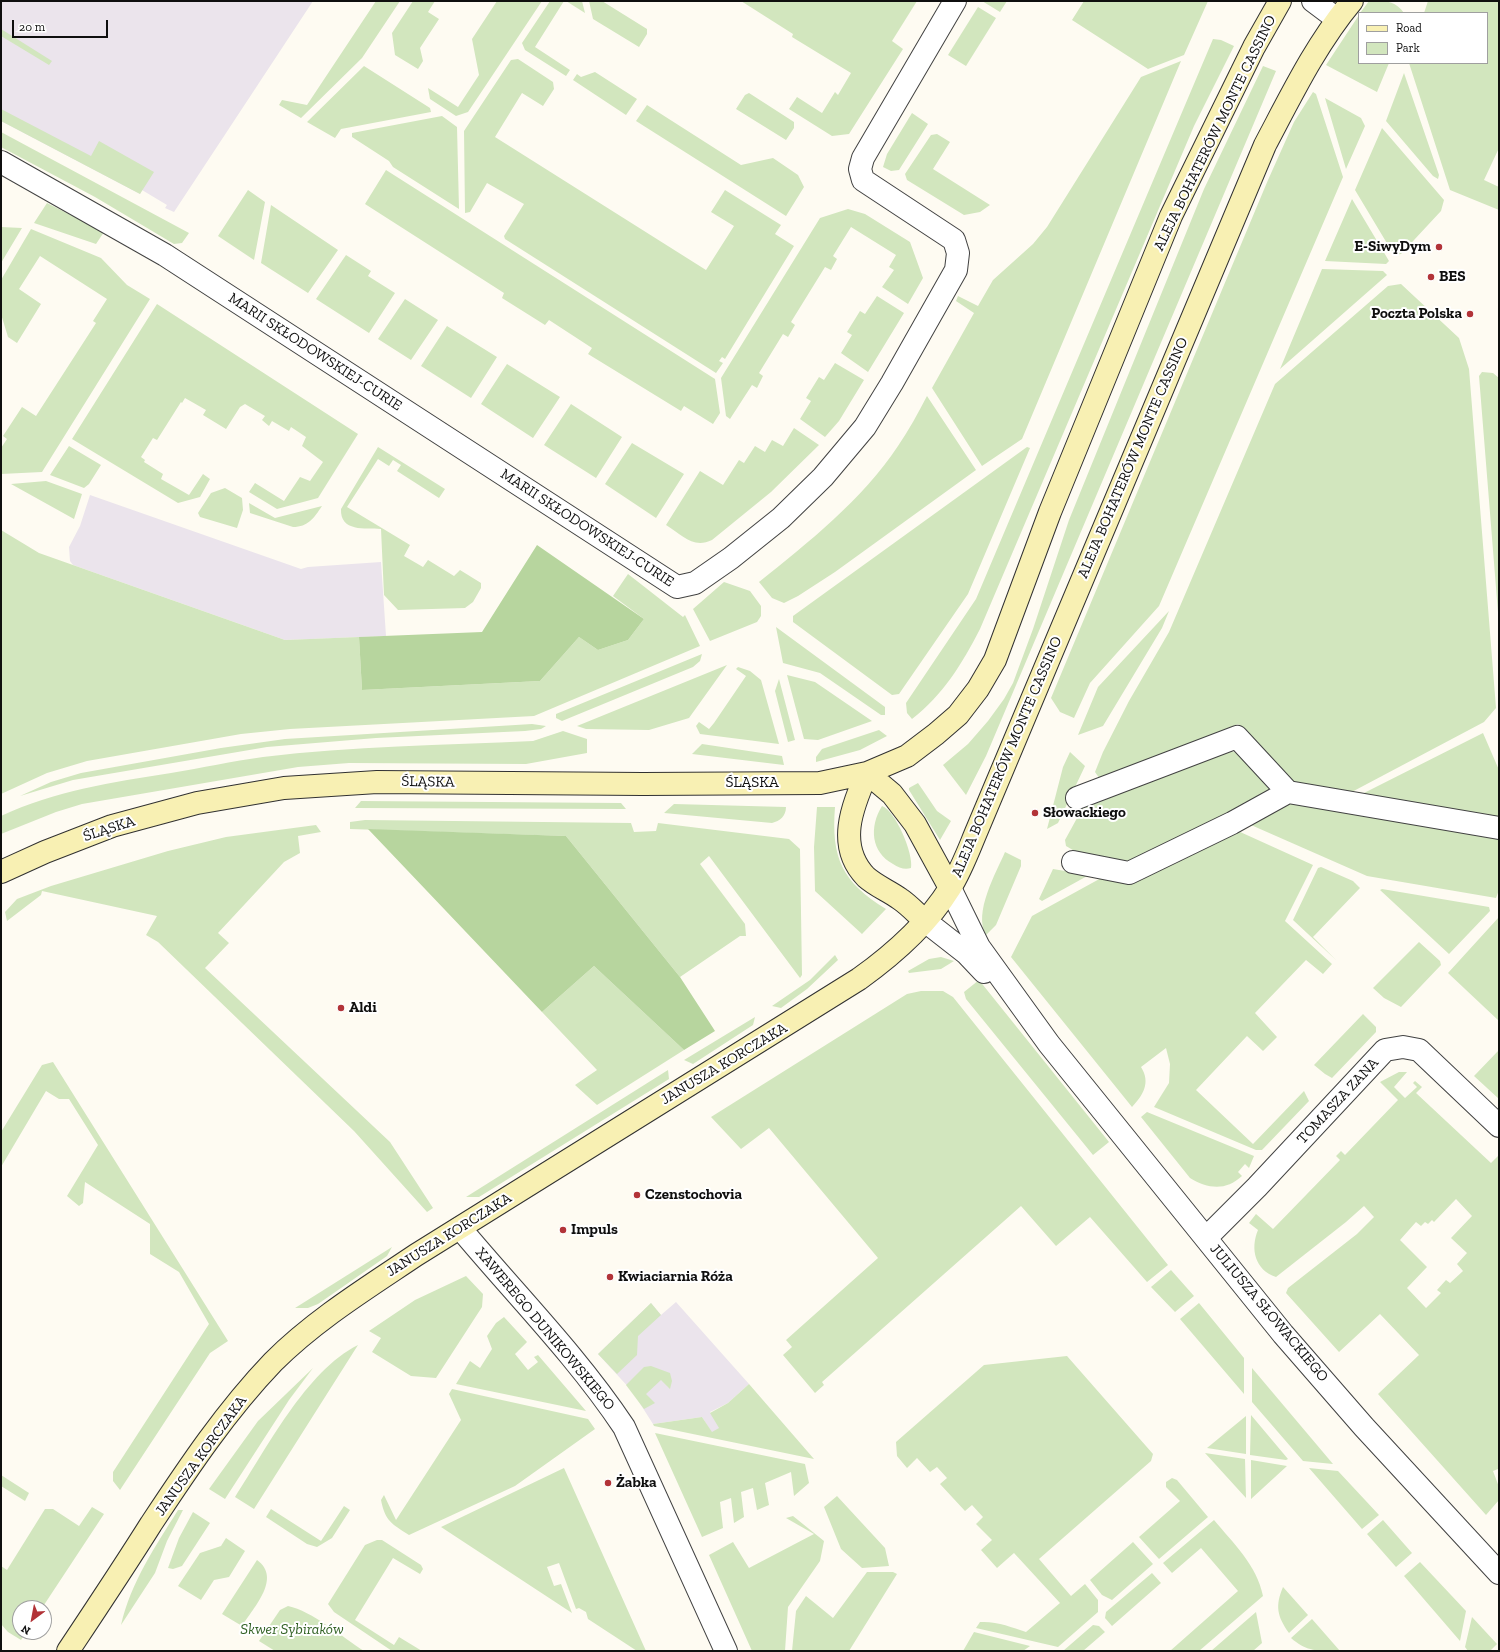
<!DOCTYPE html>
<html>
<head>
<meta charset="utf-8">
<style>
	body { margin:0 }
	#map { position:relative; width:1500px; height:1652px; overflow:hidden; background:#fefbf2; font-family:"Zilla Slab",serif }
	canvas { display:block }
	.frame { position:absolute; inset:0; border:2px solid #0f0f0f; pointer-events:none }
	.legend { position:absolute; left:1358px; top:12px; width:130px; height:52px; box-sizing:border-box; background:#fff; border:1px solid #9f9f9f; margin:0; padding:5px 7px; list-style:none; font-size:12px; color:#0f0f0f }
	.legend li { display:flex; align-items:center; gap:8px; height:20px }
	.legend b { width:20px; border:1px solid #9f9f9f }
	.north { position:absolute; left:12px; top:1600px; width:40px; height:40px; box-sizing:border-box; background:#fff; border:1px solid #9f9f9f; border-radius:50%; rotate:212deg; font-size:11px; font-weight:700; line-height:16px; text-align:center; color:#0f0f0f }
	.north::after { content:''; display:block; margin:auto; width:14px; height:18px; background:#b23338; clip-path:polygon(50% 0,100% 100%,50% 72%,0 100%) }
	.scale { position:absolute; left:12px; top:20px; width:96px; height:18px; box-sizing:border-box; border:2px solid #0f0f0f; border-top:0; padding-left:5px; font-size:12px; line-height:14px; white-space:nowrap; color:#0f0f0f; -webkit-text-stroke:3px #fff; paint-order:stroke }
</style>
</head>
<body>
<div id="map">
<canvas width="1500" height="1652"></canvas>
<div class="frame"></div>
<ul class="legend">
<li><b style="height:5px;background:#f8f0b3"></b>Road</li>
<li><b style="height:11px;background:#d2e6be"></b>Park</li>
</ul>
<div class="north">N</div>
<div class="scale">20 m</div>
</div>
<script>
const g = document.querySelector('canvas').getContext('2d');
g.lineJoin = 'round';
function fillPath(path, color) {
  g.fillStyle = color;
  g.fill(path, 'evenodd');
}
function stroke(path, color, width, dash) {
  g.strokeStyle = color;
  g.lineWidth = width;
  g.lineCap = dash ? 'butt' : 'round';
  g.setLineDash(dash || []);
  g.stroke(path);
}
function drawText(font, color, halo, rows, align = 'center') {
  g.font = font + ' "Zilla Slab",serif';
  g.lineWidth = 4;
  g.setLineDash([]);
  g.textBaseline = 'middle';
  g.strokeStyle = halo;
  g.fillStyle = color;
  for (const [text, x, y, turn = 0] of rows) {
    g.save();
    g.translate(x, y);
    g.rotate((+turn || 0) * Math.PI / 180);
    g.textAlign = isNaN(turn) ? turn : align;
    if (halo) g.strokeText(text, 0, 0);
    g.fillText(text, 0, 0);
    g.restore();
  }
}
const industrial = new Path2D(`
	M1,1H313L174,212L165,208L167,205L142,190L140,194L1,121Z
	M90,495L301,569L308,567L381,562L386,636L285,640L73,565L70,561L69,547L80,526Z
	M676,1302L749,1384L728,1403L710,1412L720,1428L712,1433L702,1417L653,1424L632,1391L598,1354L651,1303L661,1315Z`);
const green = new Path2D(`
	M376,1H400L362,58L301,118L279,105L282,100L307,105Z
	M413,1H435L428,12L439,19L420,48L423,61L418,69L395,55L392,33Z
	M497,1H542L468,112L456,116L430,99L428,88L458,107L479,75L472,39Z
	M550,1H564L535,47L570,70L566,76L525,50L522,43Z
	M566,1H582L585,13Z
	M589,1H602L647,29V34L639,47L593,19Z
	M741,1H917L892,41L903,49L849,134L832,136L789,109L797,97L822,113L835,92L838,95L851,73L792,37L793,34Z
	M982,1H1007L1000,12Z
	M1084,1H1208L1184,55L1148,69L1072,20Z
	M1369,1C1385,1 1395,0 1404,13H1360Z
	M1428,1H1499V148L1484,180L1499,187V210L1450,190L1409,63H1487V13H1424Z
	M978,7L996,18L966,66L948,55Z
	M1359,15V63H1389L1377,92L1326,65Z
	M1,29L52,61L49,65L1,36Z
	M1213,39L1221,40L1234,46L1194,126L980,629C962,664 943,695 912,719L907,713L906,703L976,599Z
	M518,59L553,82L554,89L543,106L522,93L495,137L706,270L734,226L711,212L725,190L781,225L775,234L794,246L725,359L722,357L719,361L723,363L716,373L505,239L504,236L524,204L487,183L470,212L465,213L464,131L511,60Z
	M1181,61L1022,439L982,466L932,388L974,313L956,301L958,296L978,306L993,280L1033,244L1047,227L1141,77Z
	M364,66L430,108L431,112L341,129L335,138L307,122Z
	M1263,66L1276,71L986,756L966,795L943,765L968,744L988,721L1004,699L1013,683L1033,629L1069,520L1204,189Z
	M595,72L637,99L626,115L573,80L577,74L581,77Z
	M1404,73L1439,175L1438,179L1433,176L1386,121Z
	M1313,92L1316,94L1343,177L1159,606L1090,683L1074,718L1060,712L1051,698L1268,180L1294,122Z
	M749,93L794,122V128L786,140L736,109L745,95Z
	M1325,98L1361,118L1365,126L1346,169Z
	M647,105L741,165L773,158L798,175L804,187L786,216L636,121Z
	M1,109L91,156L99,141L154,172L140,194L1,121Z
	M912,113L928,124L899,170L891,171L883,167L887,154Z
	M442,116L457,127L459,209L393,167L389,161L352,137V133Z
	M1382,128L1444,200L1441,211L1401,254L1394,255L1355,190Z
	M1,132L189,233L182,243L174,244L95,197L1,147Z
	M937,134L950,142L933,169L990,205L980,212L964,215L907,180L905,174L931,135Z
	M386,170L715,379L720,413L713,424L684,406L681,411L588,354L592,348L549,320L545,325L502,298L504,293L365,204Z
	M248,190L265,202L254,260L218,236Z
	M1352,199L1389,261L1386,264L1325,261Z
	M47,203L104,232L96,244L34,223Z
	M271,205L338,250L308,293L261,263Z
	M848,209L865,214L910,242L923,278L908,304L882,287L894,270L889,267L896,255L851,227L833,256L837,259L831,270L825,267L791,322L795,325L788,337L783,334L759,373L763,376L757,388L752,385L730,419L726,416L721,378L820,218Z
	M1,227L22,228L1,263Z
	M31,229L101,258L127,285L150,299L42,472L1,474V448L7,439L3,436L22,407L36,416L96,323L93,321L107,299L40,256L19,289L41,304L17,343L8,337L1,314V280Z
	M346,255L371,271L368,276L395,293L369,333L316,299Z
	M1322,269L1383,271L1387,275L1280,369Z
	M1401,284L1459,338L1469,369L1496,708L1484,722L1348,794L1294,784L1238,724L1102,782L1095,772L1103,752L1129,701L1169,632L1275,384L1388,286Z
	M877,296L904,313L868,372L841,353L852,335L847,332L860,311L865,314Z
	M405,299L438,320L411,360L378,339Z
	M157,304L358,434L318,498L277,509L249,492L255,483L284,501L300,477L310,481L323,462L302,446L306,437L291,427L289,431L272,421L269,426L262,420L265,416L245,404L240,407L226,429L203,415L206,410L185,398L182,403L181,402L157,440L153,438L141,457L145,460L144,462L163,474L161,479L189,495L203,474L210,479L200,497L178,503L72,439Z
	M447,326L497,357L471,398L421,366Z
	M835,363L864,380L839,421L825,437L800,419L811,401L806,398L819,377L824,380Z
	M507,364L560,397L533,438L481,404Z
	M1482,372L1493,373L1499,378V625L1479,376Z
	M927,396L976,470L835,572L798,596L784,603L772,598L759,582C809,542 862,500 898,446C909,430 918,413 927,396Z
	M571,404L622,437L596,478L544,445Z
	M794,428L819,445L771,492L712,540C693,549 682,535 666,525L700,471L723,485L739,460L744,463L755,446L765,452L772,440L783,446Z
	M632,443L684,474L656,518L605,484Z
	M69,446L101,465L89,484L84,488L50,475Z
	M378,447L445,489L439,498L397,471L401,465L393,460L389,466L378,459L347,507L410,545L404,556L423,567L428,560L454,576L460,570L481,583V588L473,602L465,608L398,610L384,595L381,529C365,528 340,532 341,509Z
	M1027,447L1030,448L968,594L899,694L892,695L793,622V616Z
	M46,481L82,494L74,519L11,484Z
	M225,488L242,498L243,510L237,528L200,517L198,513L211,493Z
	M249,503L275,518L322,506C314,518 308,527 293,527L250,513Z
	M1,530L39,553L285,640L359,637L362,690L540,681L579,637L598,650L628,640L644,619L613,596L628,574L683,617L685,615L700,646L534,716L290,729L241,734L87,761L47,773L1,794Z
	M724,582L750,591L761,606V616L757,622L710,641L693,609Z
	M1169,611L1162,628L1103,726L1078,735L1098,687Z
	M776,627L885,707V715H881L820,673L783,663Z
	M702,654L700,661L693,667L562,721L556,718V714Z
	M727,665L689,718L649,730L586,729L577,726Z
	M738,667L750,671L761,680L779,744L700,734L696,726L699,722L709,729L714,723L746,676L736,669Z
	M787,675L815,682L872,721L818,740L804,739Z
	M779,679L795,740L788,742L775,691Z
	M532,724L546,726L541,729L525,731L376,738L267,747L73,780L20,796L51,782L81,773L221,748L285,739Z
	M879,730L887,736L860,750L816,762V757L822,749Z
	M563,731L587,739V753L526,764L349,763L298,767L82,804L56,812L1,834V816C55,791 112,782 171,773C202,768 232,761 263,757C353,746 443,745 533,741Z
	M1483,733L1499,770V821L1363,797L1364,793Z
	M702,744L782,756L784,765L692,754Z
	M1227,750L1237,753L1272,791L1129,861L1078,853L1066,846L1065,840L1082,809Z
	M1070,752L1085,766L1058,823L1047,829L1063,767Z
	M918,783L937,811L951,821L940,840L909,790V788Z
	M361,801L621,803L626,809L355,808Z
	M1294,802L1343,811V813L1356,815L1357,813L1499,838V890L1496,898L1367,876L1251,825L1252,823Z
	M674,804L786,807C786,816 780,821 772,823L664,813Z
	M882,806C895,810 914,854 911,868C905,870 899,868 893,864C871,852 869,827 882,806Z
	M817,807H835C831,858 842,882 886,909L862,934L815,891L814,847Z
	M365,820L631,823L634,832L656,831L658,823L789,839L800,849L802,975L800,978L709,856L700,864L745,924L746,936H740L680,977L566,836L350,829V822Z
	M316,825L321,832L298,836L300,853L284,862L218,933L229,943L205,968L390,1142L433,1208L427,1212L354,1131L158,942L146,935L157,916L42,891L41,895L7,921L5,912L17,899L51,886L168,851L226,837Z
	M1238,831L1313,865L1285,921L1332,964L1323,974L1306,960L1255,1013L1277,1037L1263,1051L1247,1036L1196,1090L1253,1144L1304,1091L1309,1101L1262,1150H1256L1154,1107L1169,1083L1170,1064L1166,1048L1141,1067C1151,1083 1143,1095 1132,1107L1011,957L1032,916L1103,877Z
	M1005,852L1021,860V866L996,925L986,935C973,913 996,873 1005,852Z
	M1321,867L1353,881L1360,888L1313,937L1336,960L1293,920L1318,868Z
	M1053,869L1089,875L1042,901L1039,899Z
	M1382,889L1489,907L1490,911L1449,954L1380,890Z
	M1499,917V1021L1448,973Z
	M1419,942L1440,961L1441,965L1401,1007L1384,998L1373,988Z
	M835,955L838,960L807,989L781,1008L772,1006L810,980Z
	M941,957L954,961L941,969L909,973L908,971L929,959Z
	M594,966L684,1050L597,1105L575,1085L597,1070L542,1012Z
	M979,980L1109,1142L1093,1155L966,999L964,992Z
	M921,991H943L953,997L1168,1265L1147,1282L1090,1217L1056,1246L1021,1206L822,1382L824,1385L815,1393L783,1355L792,1347L786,1340L878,1258L769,1128L741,1149L711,1117L907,994Z
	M1363,1014L1376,1027V1032L1332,1078L1325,1074L1314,1065Z
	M755,1017L753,1025L693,1064L684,1060Z
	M1499,1050V1099L1474,1076Z
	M53,1062L228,1341L210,1353L120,1490L113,1481V1472L209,1324L179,1272L150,1254V1224L85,1182L83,1203L79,1206L67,1196L98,1145L69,1099H59L46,1091L1,1167V1132L42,1065Z
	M668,1070L669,1079L479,1197H466Z
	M1399,1072H1407L1394,1087L1405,1098L1417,1087L1413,1083L1415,1081L1422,1087L1416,1093L1491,1163L1499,1155V1471L1498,1469L1493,1471L1499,1487V1500L1486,1515L1378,1394L1419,1355L1380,1314L1339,1352L1286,1293L1288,1288L1357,1234L1374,1217L1364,1206L1346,1222L1276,1277C1255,1270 1250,1249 1258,1230L1249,1223L1256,1214L1273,1229L1340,1160L1336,1156L1341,1151L1345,1155L1398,1100L1380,1082ZM1456,1199L1472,1216L1451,1238L1467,1253L1457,1264L1463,1271L1450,1283L1446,1280L1437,1290L1441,1293L1426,1308L1407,1288L1427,1267L1400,1240L1416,1222L1421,1226L1425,1222L1428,1224L1432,1220L1434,1222Z
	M1147,1112L1254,1156L1249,1168L1245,1164L1238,1172L1242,1176C1226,1191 1208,1189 1190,1178L1141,1117Z
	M392,1247L387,1256L318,1304L308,1308H295Z
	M1171,1270L1194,1296L1175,1312L1151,1287Z
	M466,1276L483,1294L482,1307L436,1378L411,1376L372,1352L381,1338L369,1331L415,1300Z
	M651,1303L661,1315L638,1336L637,1355L617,1374L598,1354Z
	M1199,1303L1244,1358V1394L1180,1319Z
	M504,1317L527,1342L515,1354L528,1370L538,1362L534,1357L538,1355L586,1411L456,1384L470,1361L480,1368L492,1349L487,1336L496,1323Z
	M358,1345L254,1509L235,1497C267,1448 306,1371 358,1345Z
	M1067,1356L1153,1454L1151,1461L1039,1559L1071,1596L1085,1584L1098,1600V1612L1058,1647L976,1628L980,1622C997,1621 1011,1627 1026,1632L1060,1603L1014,1553L997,1568L981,1550L992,1540L976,1524L983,1517L972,1505L965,1511L940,1484L947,1478L937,1467L930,1472L917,1458L907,1468L897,1456L896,1442L984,1365Z
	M651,1366L670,1373L672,1381L670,1389L661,1380L646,1394L655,1403L644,1409L626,1385L644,1367Z
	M313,1368L289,1400L225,1499L209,1489L258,1421Z
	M1252,1368L1333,1464L1303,1461L1252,1402Z
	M749,1384L814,1459L654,1426L653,1424L702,1417L712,1432L719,1428L710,1413L728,1403Z
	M452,1389L588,1419L595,1429L515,1486L409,1535C392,1524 385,1521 381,1500L384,1495L396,1520L461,1420L449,1394Z
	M1251,1415L1288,1459L1286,1460L1250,1455Z
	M1246,1416V1454L1207,1448Z
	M655,1433L805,1464L809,1483L794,1496L791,1472L765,1483L769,1505L757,1510L753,1488L741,1492L744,1517L734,1523L731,1498L720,1502L723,1528L702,1537Z
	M1205,1453L1245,1459L1246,1498Z
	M1251,1460L1287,1466L1251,1499Z
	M564,1468L646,1651H637L588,1619L586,1612L579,1608L576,1609L559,1563L547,1567L554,1586L561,1584L572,1613L441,1527Z
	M1309,1468L1338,1471L1379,1515L1362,1529Z
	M1,1475L29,1493L25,1501L1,1486Z
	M1172,1478L1177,1480L1208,1517L1159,1559L1139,1537L1180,1501L1166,1487V1482Z
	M837,1496L885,1548L889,1566L862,1568L841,1549L824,1507Z
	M344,1506L350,1510L332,1538L317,1547L307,1544L266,1517L271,1509L321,1541Z
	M92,1507L104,1514L42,1608H20V1632H26L21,1640L8,1632L1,1624V1566L7,1570L45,1509H53L79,1526Z
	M178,1510H183L167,1541L155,1573L121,1625C131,1582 155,1547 178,1510Z
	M193,1512L210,1523L182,1566L173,1569L168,1568L179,1538Z
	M793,1516L824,1541L820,1561L788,1607L785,1651H752L709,1555L733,1542L749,1568L814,1534L786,1518Z
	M1214,1520C1233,1543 1257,1565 1263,1596L1199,1651H1170L1238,1591L1201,1548L1172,1573L1163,1563Z
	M1383,1520L1412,1553L1396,1567L1367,1534Z
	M226,1538L245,1551L229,1577L214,1580L201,1600L178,1586L200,1553L221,1546Z
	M377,1540H382L421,1565L423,1569L420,1574L393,1558L355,1620L394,1645L399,1637L422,1651H392L334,1612L328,1604L365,1545Z
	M1133,1542L1153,1564L1112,1600L1102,1595L1090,1580Z
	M257,1560C282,1578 254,1607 242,1626L222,1614Z
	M1420,1562L1466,1611L1460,1641L1404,1576Z
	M867,1572H893L897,1574L849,1651H792L796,1611L806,1596L833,1618Z
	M1152,1573L1161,1583L1112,1626L1105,1618L1106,1612Z
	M1283,1587L1308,1615L1289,1633C1277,1616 1275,1606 1283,1587Z
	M288,1606C312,1611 342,1637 364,1651H275L259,1641L280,1610Z
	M1256,1612L1262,1643L1253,1651H1211Z
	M1472,1617L1497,1644L1490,1651H1468L1465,1647Z
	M1312,1619L1340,1651C1318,1651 1307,1652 1291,1638Z
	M1093,1625L1099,1626L1105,1632L1083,1651H1063Z
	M974,1632L1030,1646L1023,1651H963Z`);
const forest = new Path2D(`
	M537,545L644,619L628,640L598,650L579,637L540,681L362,690L359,637L482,632Z
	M368,829L566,836L680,977L715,1031L684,1050L594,966L542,1012Z`);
const street = new Path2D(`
	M1313,1L1337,19
	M1,162L165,255L677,587L695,583L731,558L781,518L823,477L865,427L892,383L956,270L958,253L954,240L863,180L860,169L863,158L955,1
	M1077,798L1237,737L1288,792L1499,828
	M1073,862L1129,873L1232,823L1288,792
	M950,888L979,947L1049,1044L1116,1127L1283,1334L1364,1427L1499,1573
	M925,921L966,953L984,972
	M460,1228C515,1294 576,1355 624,1427L726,1651
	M1206,1238L1257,1187L1385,1050L1403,1047L1419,1050L1499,1126`);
const secondary = new Path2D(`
	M867,773C852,807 836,846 866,877C876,886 889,891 900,899C909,905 917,914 925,921
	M867,773L892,794L915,824L950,888
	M1,872L45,852L112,826L197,803L284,788L377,782L643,784L820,783L867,773L907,756L936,734L958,715L978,689L995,660L1050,512L1171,216L1254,47L1280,1
	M68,1651C96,1609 124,1567 151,1524C188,1468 226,1411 273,1362C315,1320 367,1288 416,1255L859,979C894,954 927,925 950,888C961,871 969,849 977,830L1265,145C1291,96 1316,44 1352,1`);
const markers = [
	[1439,247,4,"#b23338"],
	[1431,277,4,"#b23338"],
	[1470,314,4,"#b23338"],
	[1035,813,4,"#b23338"],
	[341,1008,4,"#b23338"],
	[637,1195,4,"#b23338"],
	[563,1230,4,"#b23338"],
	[610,1277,4,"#b23338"],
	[608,1483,4,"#b23338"]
];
const streetNames = [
	["ALEJA BOHATERÓW MONTE CASSINO",1215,133,-64],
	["MARII SKŁODOWSKIEJ-CURIE",315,352,33],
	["ALEJA BOHATERÓW MONTE CASSINO",1133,458,-67],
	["MARII SKŁODOWSKIEJ-CURIE",587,528,33],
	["ALEJA BOHATERÓW MONTE CASSINO",1007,757,-67],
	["ŚLĄSKA",428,782,1],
	["ŚLĄSKA",752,783],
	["ŚLĄSKA",109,829,-18],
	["JANUSZA KORCZAKA",724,1064,-31],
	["TOMASZA ZANA",1338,1101,-47],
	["JANUSZA KORCZAKA",449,1235,-32],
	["JULIUSZA SŁOWACKIEGO",1269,1313,50],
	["XAWEREGO DUNIKOWSKIEGO",545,1329,50],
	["JANUSZA KORCZAKA",201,1456,-54]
];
const poiNames = [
	["E-SiwyDym",1431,247,"right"],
	["BES",1439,277],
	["Poczta Polska",1462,314,"right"],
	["Słowackiego",1043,813],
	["Aldi",349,1008],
	["Czenstochovia",645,1195],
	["Impuls",571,1230],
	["Kwiaciarnia Róża",618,1277],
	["Żabka",616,1483]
];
const parkNames = [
	["Skwer Sybiraków",292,1630]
];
fillPath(industrial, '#ebe4ec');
fillPath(green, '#d2e6be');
fillPath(forest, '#b7d59e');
stroke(street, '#424242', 24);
stroke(secondary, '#313131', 24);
stroke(street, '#fff', 22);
stroke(secondary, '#f8f0b3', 22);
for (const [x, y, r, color] of markers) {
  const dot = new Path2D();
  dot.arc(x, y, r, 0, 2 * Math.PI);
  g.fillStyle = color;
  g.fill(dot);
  stroke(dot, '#fff', 1.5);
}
drawText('15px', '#0f0f0f', '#fff', streetNames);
drawText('bold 15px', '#0f0f0f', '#fff', poiNames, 'left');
drawText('italic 15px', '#316124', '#fff', parkNames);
</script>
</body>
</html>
